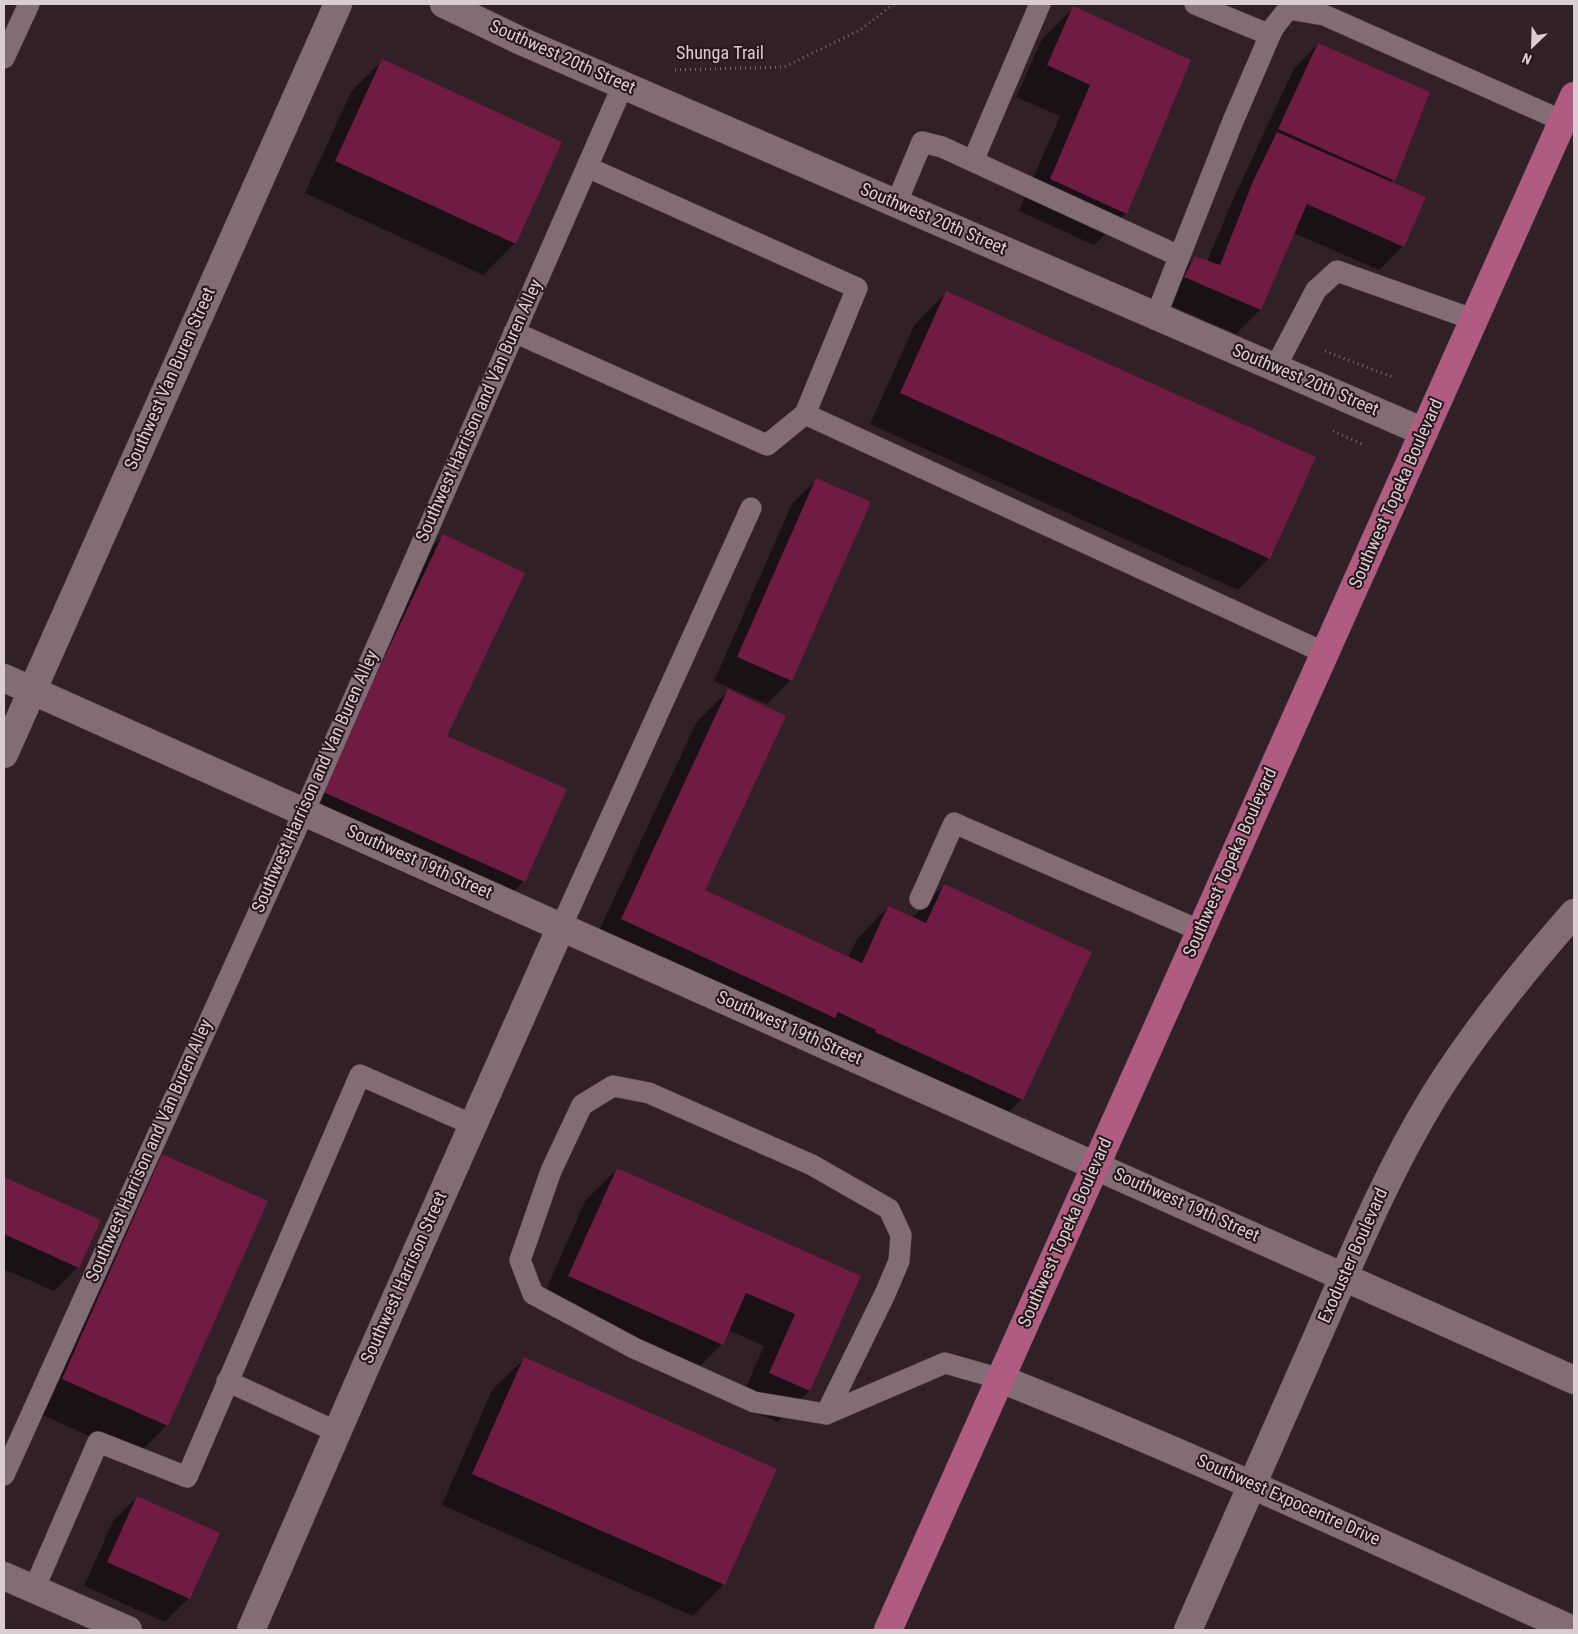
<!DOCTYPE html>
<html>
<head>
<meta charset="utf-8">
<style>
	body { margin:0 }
	#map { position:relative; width:1578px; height:1634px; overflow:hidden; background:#312026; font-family:"Roboto Condensed",sans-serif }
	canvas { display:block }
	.frame { position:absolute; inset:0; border:5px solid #dbced2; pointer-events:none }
	.north { position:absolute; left:1508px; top:20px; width:50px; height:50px; -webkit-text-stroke:4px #27171d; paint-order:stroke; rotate:204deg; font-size:14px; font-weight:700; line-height:20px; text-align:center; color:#dbced2 }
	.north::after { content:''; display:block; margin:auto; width:18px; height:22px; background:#dbced2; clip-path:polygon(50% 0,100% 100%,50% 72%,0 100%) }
</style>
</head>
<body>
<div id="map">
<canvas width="1578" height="1634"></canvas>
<div class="frame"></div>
<div class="north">N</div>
</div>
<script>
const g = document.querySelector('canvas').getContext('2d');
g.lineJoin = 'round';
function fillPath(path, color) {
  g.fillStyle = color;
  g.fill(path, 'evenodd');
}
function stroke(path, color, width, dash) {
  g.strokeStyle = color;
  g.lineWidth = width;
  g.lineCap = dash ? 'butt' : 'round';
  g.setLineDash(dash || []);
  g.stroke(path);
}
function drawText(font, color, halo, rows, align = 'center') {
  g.font = font + ' "Roboto Condensed",sans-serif';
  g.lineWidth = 4;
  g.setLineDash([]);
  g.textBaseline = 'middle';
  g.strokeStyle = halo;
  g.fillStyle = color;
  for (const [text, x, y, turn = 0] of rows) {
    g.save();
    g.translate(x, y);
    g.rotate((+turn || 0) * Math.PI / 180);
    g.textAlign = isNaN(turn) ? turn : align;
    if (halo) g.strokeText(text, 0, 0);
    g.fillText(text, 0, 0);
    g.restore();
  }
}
const shadow = new Path2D(`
	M1073,8L1126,213L1094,245L1019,211L1060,116L1016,97L1042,39Z
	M1318,44L1429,92L1391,183L1403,246L1379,270L1294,233L1260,310L1236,334L1161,301L1171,282L1195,258L1207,262L1231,204L1253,157L1256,154H1254L1294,69Z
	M382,61L515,243L483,275L305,193L351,92Z
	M947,292L1269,558L1238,590L870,424L915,324Z
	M816,480L791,680L767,704L714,681L792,504Z
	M443,536L446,737L524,881L493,913L292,823L411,567Z
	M728,691L703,891L848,958L857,939L888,907L912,918L944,885L1022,1099L990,1131L590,950L696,723Z
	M163,1155L167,1425L135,1457L32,1410L131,1187Z
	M617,1169L859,1277L809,1391L778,1422L738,1405L764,1346L728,1330L722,1344L690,1376L538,1308L585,1201Z
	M4,1179L99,1221L78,1267L54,1291L4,1269Z
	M524,1359L724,1584L693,1616L442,1505L492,1390Z
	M137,1497L189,1598L165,1622L84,1586L113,1521Z`);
const building = new Path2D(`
	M1073,6L1191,60L1127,214L1050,179L1090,85L1047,65Z
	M1318,43L1430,92L1395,181L1278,129Z
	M382,59L562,142L516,244L335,161Z
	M1277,132L1426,197L1404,247L1307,204L1261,310L1184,277L1195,256L1220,265L1254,179Z
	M946,291L1316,457L1270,559L900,393Z
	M816,478L871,502L792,681L737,657Z
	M443,534L525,573L447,736L567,789L525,882L323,792L365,698Z
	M728,689L786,716L705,890L862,963L888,906L926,923L944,884L1092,952L1023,1100L875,1032L876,1030L838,1012L835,1018L621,919Z
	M162,1154L268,1201L168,1426L62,1379Z
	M617,1168L861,1276L810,1391L769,1373L795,1314L746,1293L723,1345L568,1276Z
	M4,1177L101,1220L79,1268L4,1234Z
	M524,1357L777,1469L725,1585L472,1474Z
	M137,1496L220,1533L190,1599L107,1562Z`);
const path = new Path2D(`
	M675,70L784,67L860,30L894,4
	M1325,351L1392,377
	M1333,431L1362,444`);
const lane = new Path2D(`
	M1195,4L1270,35
	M4,58L29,4
	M973,161L1040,4
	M587,167L857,288L805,414
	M896,204L922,142L942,147L1179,256
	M1156,316L1233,121L1270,35L1274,27L1288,9L1324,15L1563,121
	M514,332L767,445L805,414L1325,653
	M1275,368L1316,290L1337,271L1475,320
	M920,899L954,823L1201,931
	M561,927L751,508
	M227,1381L337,1432
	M826,1414L885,1294L899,1261L901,1235L889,1209L812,1165L649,1093L613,1086L582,1105L551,1171L520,1260L533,1294L634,1348L754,1402L826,1414L945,1363L1001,1379
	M4,1475L304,812L623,85
	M34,1589L98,1442L187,1477L360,1075L473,1125`);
const street = new Path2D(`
	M444,4L521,41L1424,432
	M4,678L1574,1380
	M4,754L338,4
	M1001,1379C1194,1456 1383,1544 1573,1630
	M4,1576L128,1630
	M251,1630L365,1368L561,927
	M1188,1630C1232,1531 1275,1432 1319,1333C1354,1253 1388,1171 1434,1096C1475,1030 1523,971 1574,913`);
const primary = new Path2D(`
	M888,1630L1574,96`);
const streetNames = [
	["Shunga Trail",720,54],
	["Southwest 20th Street",562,58,24],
	["Southwest 20th Street",933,220,23],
	["Southwest Van Buren Street",171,379,-66],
	["Southwest 20th Street",1305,381,23],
	["Southwest Harrison and Van Buren Alley",480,411,-66],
	["Southwest Topeka Boulevard",1397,494,-66],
	["Southwest Harrison and Van Buren Alley",316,782,-66],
	["Southwest 19th Street",419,863,24],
	["Southwest Topeka Boulevard",1231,863,-66],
	["Southwest 19th Street",789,1029,24],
	["Southwest Harrison and Van Buren Alley",150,1151,-66],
	["Southwest 19th Street",1186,1206,24],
	["Southwest Topeka Boulevard",1066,1233,-66],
	["Exoduster Boulevard",1354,1256,-66],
	["Southwest Harrison Street",405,1278,-66],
	["Southwest Expocentre Drive",1288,1501,24]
];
fillPath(shadow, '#0007');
fillPath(building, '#6f1b44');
stroke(lane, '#4b3c42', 22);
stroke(street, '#4b3c42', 29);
stroke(primary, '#4b3c42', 29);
stroke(path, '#7c6d72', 3, [1, 4]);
stroke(lane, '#826d74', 21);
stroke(street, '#826d74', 28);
stroke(primary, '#b05b81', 28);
drawText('18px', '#dbced2', '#27171d', streetNames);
</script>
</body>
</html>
